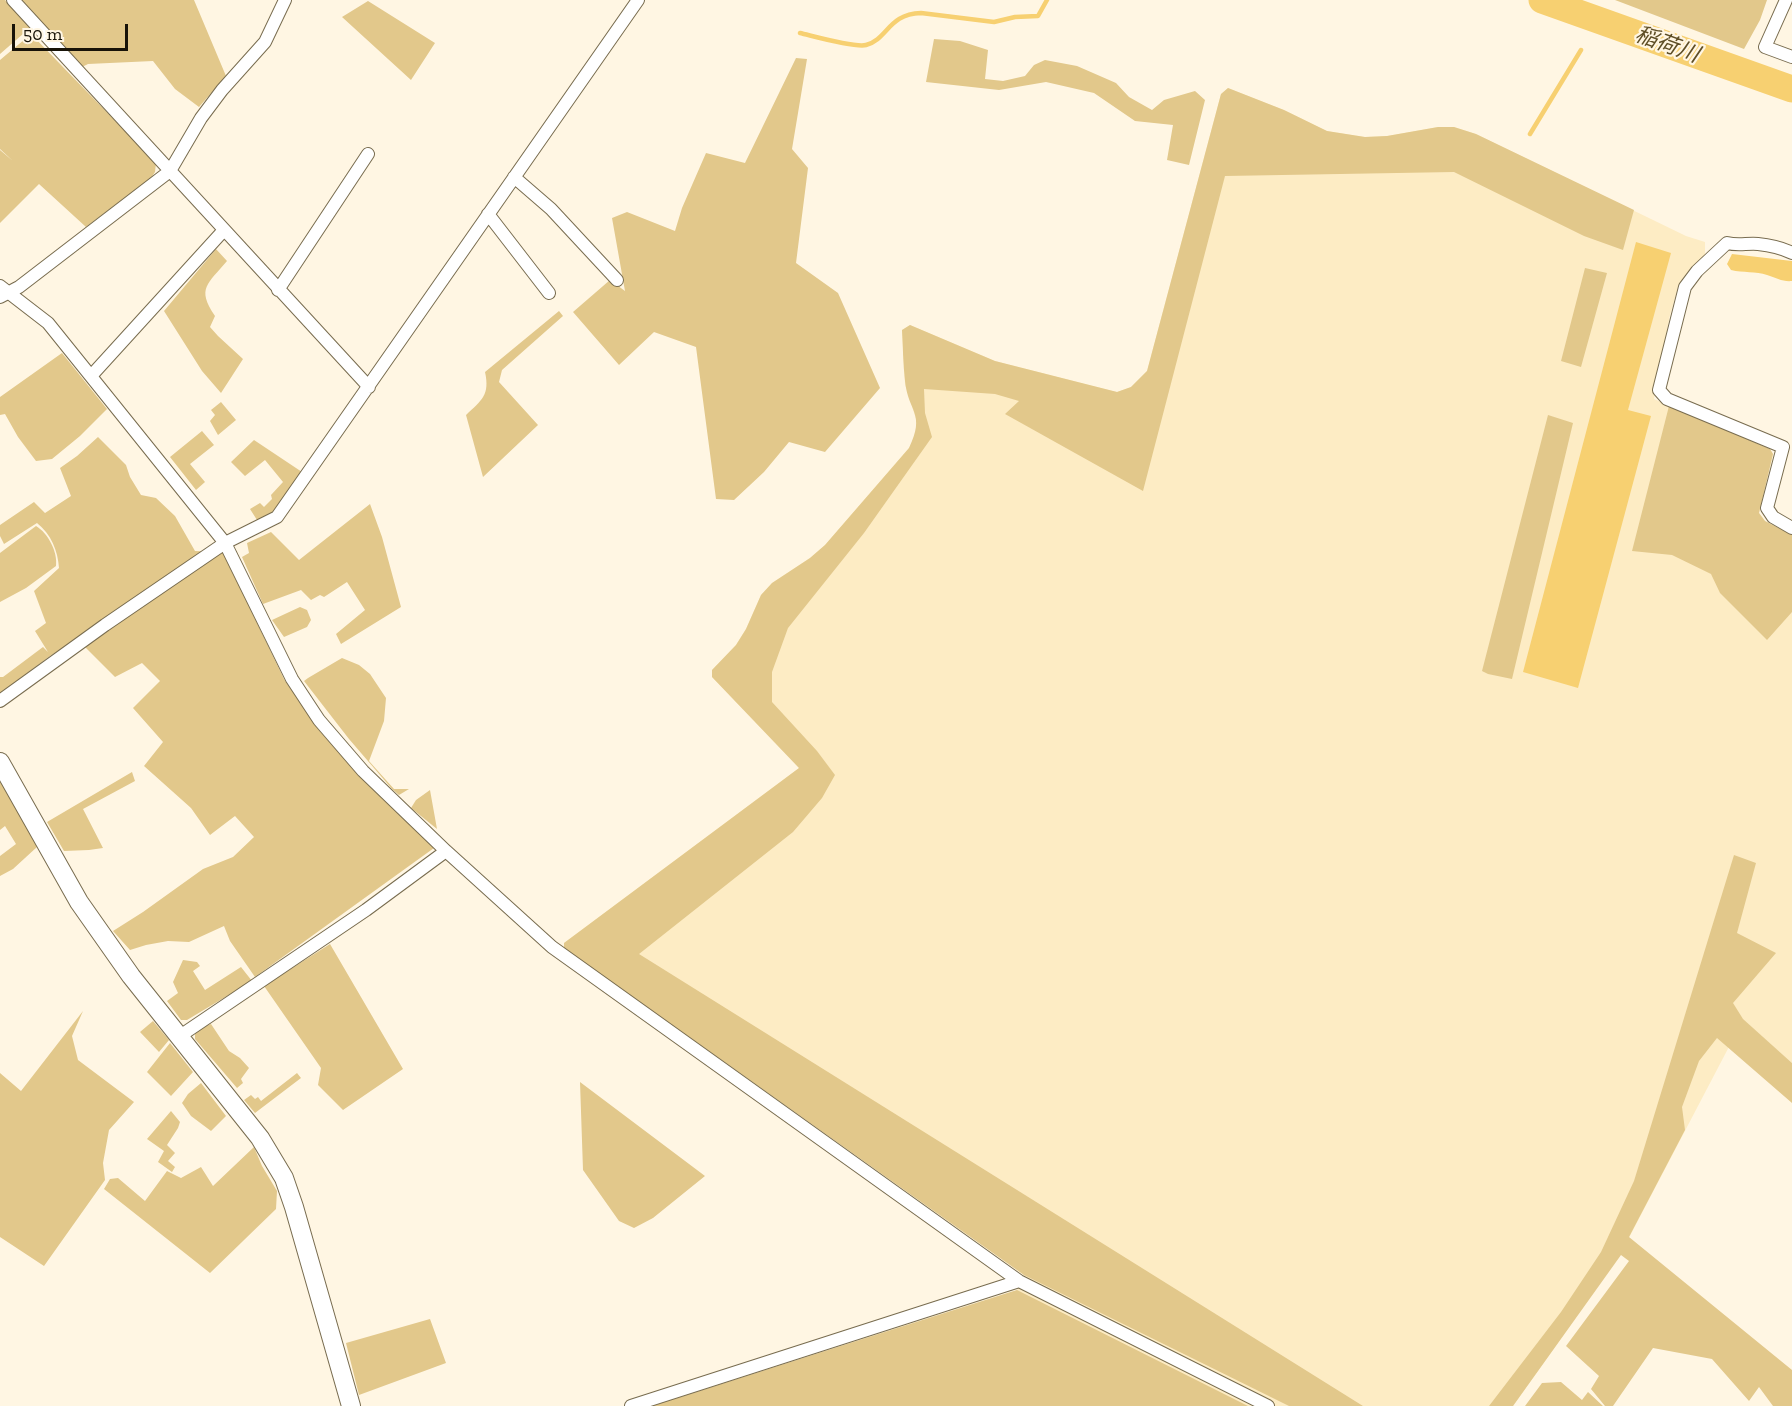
<!DOCTYPE html>
<html>
<head>
<meta charset="utf-8">
<style>
	body { margin:0 }
	#map { position:relative; width:1792px; height:1406px; overflow:hidden; background:#fff6e3; font-family:"Zilla Slab",serif }
	canvas { display:block }
	.scale { position:absolute; left:12px; top:24px; width:116px; height:27px; box-sizing:border-box; border:3px solid #181308; border-top:0; padding-left:8px; font-size:18px; line-height:21px; white-space:nowrap; color:#181308; -webkit-text-stroke:4px #fff6e3; paint-order:stroke }
</style>
</head>
<body>
<div id="map">
<canvas width="1792" height="1406"></canvas>
<div class="scale">50 m</div>
</div>
<script>
const g = document.querySelector('canvas').getContext('2d');
g.lineJoin = 'round';
function fillPath(path, color) {
  g.fillStyle = color;
  g.fill(path, 'evenodd');
}
function stroke(path, color, width, dash) {
  g.strokeStyle = color;
  g.lineWidth = width;
  g.lineCap = dash ? 'butt' : 'round';
  g.setLineDash(dash || []);
  g.stroke(path);
}
function drawText(font, color, halo, rows, align = 'center') {
  g.font = font + ' "Zilla Slab","Noto Sans JP",serif';
  g.lineWidth = 4.5;
  g.setLineDash([]);
  g.textBaseline = 'middle';
  g.strokeStyle = halo;
  g.fillStyle = color;
  for (const [text, x, y, turn = 0] of rows) {
    g.save();
    g.translate(x, y);
    g.rotate((+turn || 0) * Math.PI / 180);
    g.textAlign = isNaN(turn) ? turn : align;
    if (halo) g.strokeText(text, 0, 0);
    g.fillText(text, 0, 0);
    g.restore();
  }
}
const built = new Path2D(`
	M1228,88L1284,110L1327,131L1365,137L1387,136L1438,127H1454L1476,134L1686,236L1705,242V258L1693,266L1678,287L1670,315L1654,399L1770,449L1773,454L1759,513L1765,521L1792,535V1063L1743,1020L1620,1255L1513,1406H652L1017,1290L1024,1275L564,948V943L799,768L712,677V670L736,645L746,629L761,595L772,583L810,558L825,545L909,448L916,434L917,422L905,384L902,330L910,325L995,361L1117,392L1131,387L1147,371L1221,94Z`);
const green = new Path2D(`
	M0,0H5L31,27L0,54Z
	M21,0H194L226,76L199,107L175,89L153,61L88,64L82,67Z
	M1615,0H1767L1760,20L1744,49Z
	M368,1L435,43L411,80L342,17Z
	M31,34L156,163L155,172L151,178L86,227L39,184L0,223V150L13,161L0,149V60Z
	M934,39L960,41L988,50L985,79L1003,81L1025,76L1034,65L1045,60L1077,66L1116,83L1129,97L1152,110L1164,100L1195,91L1205,100L1189,165L1167,160L1173,125L1135,121L1094,93L1046,82L999,90L926,82Z
	M796,58L807,59L792,149L808,168L796,263L838,293L880,388L825,452L789,442L764,472L734,500L716,499L696,347L654,332L619,365L573,312L610,280L625,291L612,218L627,212L675,231L682,208L706,153L745,163Z
	M1228,88L1284,110L1327,131L1365,137L1387,136L1438,127H1454L1476,134L1634,210L1623,250L1584,236L1454,172L1225,176L1143,491L1005,414L1019,401L995,394L924,389L925,413L932,437L864,533L788,628L772,672V702L817,751L835,775L822,798L793,832L639,954L1363,1406H1289L1024,1275L564,948V943L799,768L712,677V670L736,645L746,629L761,595L772,583L810,558L825,545L909,448C926,413 908,412 905,381C903,364 903,347 902,330L910,325L995,361L1117,392L1131,387L1147,371L1221,94Z
	M216,249L227,261C208,284 196,288 215,316L210,327L218,336L243,359L221,393L202,371L164,311Z
	M1585,268L1607,273L1581,367L1561,361Z
	M559,311L563,316L502,370L499,382L538,425L483,477L466,415C482,400 490,395 485,372Z
	M62,353L107,409L80,436L52,459L36,461L18,437L5,414L0,415V397Z
	M221,402L236,420L218,435L210,421L215,415L211,410Z
	M1669,406L1770,449L1773,454L1759,513L1765,521L1792,535V612L1767,640L1720,593L1711,574L1672,555L1632,551Z
	M1548,415L1573,423L1512,679L1488,674L1482,671Z
	M202,431L214,445L190,464L205,482L196,490L170,457Z
	M98,437L126,465L130,477L141,495L156,498L175,516L195,551L223,552L284,679L318,729L367,784L434,848L255,977L230,941L224,926L189,942L168,941L146,945L130,950L113,931L143,912L203,869L233,857L254,837L235,816L210,835L191,808L144,766L163,742L133,708L160,681L142,663L115,677L77,639L50,656L0,694V677H3L43,647L48,652L35,631L46,623L34,591L59,568C58,551 51,534 37,523L4,544L0,536V525L34,502L45,513L71,496L60,468L77,456Z
	M254,440L302,472L275,511L257,520L250,509L260,503L264,507L272,499L271,495L283,482L265,460L245,476L231,462Z
	M370,504L382,537L401,607L341,644L336,634L365,610L347,582L324,597L320,595L311,600L301,590L263,604L242,557L249,553L247,543L271,532L299,560Z
	M36,526C48,533 58,552 56,566L26,588L0,602V553Z
	M300,607L307,610L311,620L307,627L284,637L272,620Z
	M342,658L359,665L370,674L386,698L384,721L369,761L394,789H409L399,795L392,789L349,739L304,681L308,678Z
	M132,772L135,781L83,809L103,848L89,850L64,851L47,822Z
	M0,778L37,847L13,869L0,876V856L16,844L5,826L0,830Z
	M430,790L437,829L411,808L416,800Z
	M1734,855L1756,863L1737,933L1776,953L1733,1003L1743,1019L1792,1063V1103L1717,1038L1699,1061L1682,1107L1685,1130L1629,1237L1792,1370V1406H1773L1759,1387L1749,1401L1712,1359L1653,1348L1613,1406H1605L1591,1389L1599,1376L1566,1346L1629,1261L1621,1255L1513,1406H1489L1561,1312L1601,1252L1634,1181Z
	M330,944L403,1069L343,1110L318,1085L321,1068L264,986Z
	M183,960L197,962L200,966L193,971L205,990L241,967L252,981L187,1020H181L167,1001L178,993L173,982Z
	M83,1011L72,1036L78,1060L134,1102L109,1130L103,1163L105,1180L44,1266L0,1237V1073L21,1091Z
	M153,1021L169,1040L159,1052L140,1032Z
	M211,1024L229,1051L240,1058L249,1068L241,1079L243,1083L237,1088L195,1039V1034L203,1027Z
	M170,1043L193,1072L171,1096L147,1072Z
	M297,1073L301,1078L255,1113L244,1100L251,1095L255,1099L258,1097L261,1101Z
	M580,1082L705,1176L653,1218L634,1228L619,1221L583,1170Z
	M201,1083L226,1116L211,1131L191,1116L182,1103L188,1094Z
	M171,1111L180,1122L178,1128L167,1145L175,1153L168,1161L175,1167L172,1172L158,1162L164,1151L147,1139Z
	M254,1147L262,1166L277,1191L276,1209L210,1273L104,1189L110,1179L118,1178L145,1201L167,1171L181,1178L201,1167L213,1186Z
	M1017,1290L1248,1406H652Z
	M430,1319L446,1363L359,1395L346,1343Z
	M1561,1382L1582,1400L1588,1392L1603,1406H1525L1542,1383Z`);
const water = new Path2D(`
	M1636,242L1671,253L1628,410L1651,416L1578,688L1523,672Z
	M1732,254L1792,261V281C1783,282 1776,278 1767,275C1756,271 1743,273 1731,270L1727,264Z`);
const stream = new Path2D(`
	M800,33C813,36 855,48 866,45C888,39 888,14 921,13L994,22L1015,17L1038,16L1047,0
	M1530,134L1581,50`);
const river = new Path2D(`
	M1542,0L1792,89`);
const street = new Path2D(`
	M13,0L369,387
	M1786,0L1765,47L1792,57
	M514,177L551,209L617,280
	M488,214L549,293
	M1792,253C1782,248 1769,245 1758,244C1747,243 1738,246 1727,243L1697,271L1685,287L1659,390L1667,399L1783,447L1767,508L1773,517L1792,528
	M0,286L48,323L225,543L292,679L319,720L363,771L446,851L552,947L1019,1281L1268,1406
	M278,290L368,154
	M0,297L19,287L170,171L201,118L222,90L265,42L285,0
	M91,376L224,230
	M0,701L105,625L225,543L277,517L638,0
	M180,1036L366,910L446,851
	M631,1406L1019,1281`);
const secondary = new Path2D(`
	M0,762L79,902L131,976L260,1138L284,1178L294,1207L351,1406`);
const waterNames = [
	["稲荷川",1667,45,20]
];
fillPath(built, '#fdecc4');
fillPath(green, '#e2c88b');
fillPath(water, '#f7d071');
stroke(stream, '#f7d071', 4.5);
stroke(river, '#f7d071', 27);
stroke(street, '#786c4f', 14);
stroke(secondary, '#786c4f', 20);
stroke(street, '#fff', 12);
stroke(secondary, '#fff', 18);
drawText('italic 22px', '#5e4e26', '#fff6e3', waterNames);
</script>
</body>
</html>
